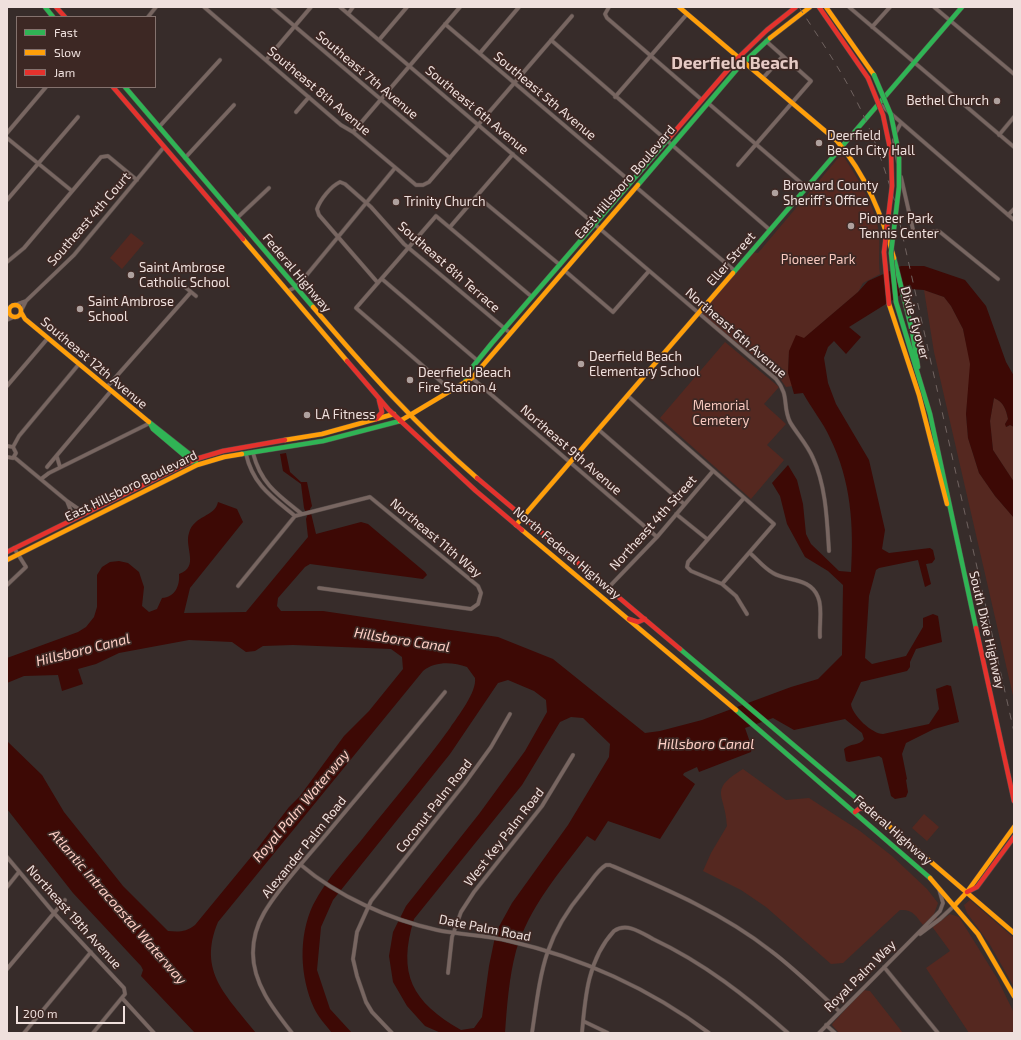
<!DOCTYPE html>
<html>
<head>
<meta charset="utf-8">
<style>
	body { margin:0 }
	#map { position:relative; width:1021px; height:1040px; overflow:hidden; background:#372c2a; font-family:"Exo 2",sans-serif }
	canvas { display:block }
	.frame { position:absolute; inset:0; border:8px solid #efe0dd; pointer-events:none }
	.legend { position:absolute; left:16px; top:16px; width:140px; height:72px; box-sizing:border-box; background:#3d2824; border:1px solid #84726e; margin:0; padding:5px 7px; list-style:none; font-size:12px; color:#efe0dd }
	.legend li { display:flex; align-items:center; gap:8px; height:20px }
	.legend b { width:20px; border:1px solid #84726e }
	.scale { position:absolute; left:16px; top:1006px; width:109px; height:18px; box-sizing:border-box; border:2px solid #efe0dd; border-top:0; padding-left:5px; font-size:12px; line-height:14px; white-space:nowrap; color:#efe0dd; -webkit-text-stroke:3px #3d2824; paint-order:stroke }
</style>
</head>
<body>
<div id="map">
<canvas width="1021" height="1040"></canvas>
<div class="frame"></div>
<ul class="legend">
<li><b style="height:5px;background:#30b455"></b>Fast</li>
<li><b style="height:5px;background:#ff9f0a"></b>Slow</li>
<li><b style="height:5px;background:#e5322d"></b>Jam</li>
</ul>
<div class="scale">200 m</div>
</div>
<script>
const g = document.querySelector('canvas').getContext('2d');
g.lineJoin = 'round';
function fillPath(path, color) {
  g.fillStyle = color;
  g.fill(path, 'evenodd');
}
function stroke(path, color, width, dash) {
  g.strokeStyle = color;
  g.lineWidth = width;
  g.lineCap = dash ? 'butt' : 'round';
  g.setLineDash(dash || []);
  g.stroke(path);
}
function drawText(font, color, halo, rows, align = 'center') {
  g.font = font + ' "Exo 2",sans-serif';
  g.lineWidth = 3.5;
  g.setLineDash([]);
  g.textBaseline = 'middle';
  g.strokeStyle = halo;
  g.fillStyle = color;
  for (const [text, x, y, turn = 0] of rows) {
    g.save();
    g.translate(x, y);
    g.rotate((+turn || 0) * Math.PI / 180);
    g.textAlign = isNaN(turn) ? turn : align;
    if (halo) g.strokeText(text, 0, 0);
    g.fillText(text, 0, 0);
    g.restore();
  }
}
const green = new Path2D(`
	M839,157H844C857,177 877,209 879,234C880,247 878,261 880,274L863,283L858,292L789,351L788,373L793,386L786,387L779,377L769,368L699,313L751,252L758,253Z
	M131,233L144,243L122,269L110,258Z
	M924,290L944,297L951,306L963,329L971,364L966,414L968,438L979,473L995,496L1014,518V700L934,352Z
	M725,342L779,387L764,404L786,424L767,445L784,460L751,499L660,418Z
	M994,398C1004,402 1006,410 1008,419L1005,424L1007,427L1010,425L1014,427V482L993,450L990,421Z
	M743,769L786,800L809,798L860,831L892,856L927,889L938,903L934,914L940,921L950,914L959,917L997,978L1014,1013V1033H969L926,968L950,951L928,921L923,925C916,916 913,909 900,910L843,963L831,964L766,907L741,890L703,871L711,853L727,826C726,794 707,791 743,769Z
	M924,814L939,827L927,841L912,828Z
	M970,900L1014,938V987L989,943L967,913L964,905Z
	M863,990L870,991L903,1033H839L832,1025L833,1023Z`);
const water = new Path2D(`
	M901,266H924L965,280L986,306L1006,362L1014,376V427L1010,425L1006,427L1005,424L1008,419C1006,410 1004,402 994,398L990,421L993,450L1014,482V518L995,496L979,473L968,438L966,414L970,364L963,329L951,306L944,297L924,290L910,289L849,327L861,337L846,354L834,341L828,347L824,358L828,383L836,404L869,460L885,530L882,549L889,553L930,548L933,550L935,559L932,563L926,564L931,584L925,587L918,560L879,568L876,570L869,596L865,658L872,664L906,656L923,627V618L933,614L938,616L942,642L916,649L910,662V667L907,671L861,682L851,704C852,715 872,734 883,734L929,724L939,709L936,689L947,685L951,686L959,722L934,729L906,743L902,754L907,779L906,780L908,792L906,797L895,799L891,796L882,758L879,756L849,762L846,761L844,749C850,743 859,746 864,739L862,733L845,719L794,730L773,718L745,728L752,748L751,752L699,772L697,767L684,773L683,775L695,784L660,839L608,821L595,841L587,836C560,872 529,907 516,951C509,977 507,1006 505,1033H441L425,1026L407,1006L393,982L389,956L393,932L406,906L479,814L525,751L547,712L546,700L534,691L508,680L498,683L450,754L333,900L321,927L317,970L330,1009L352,1033H332C326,1025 318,1017 314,1008C300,977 298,937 313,905C326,879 349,856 367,833C395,798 424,764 450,728C458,716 477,692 475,678L467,667C453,662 435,661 423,671L218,922C197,972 227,996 256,1033H195L141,976L143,970L141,966L73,893L7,809V741L42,775L64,812L123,886L168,931C179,932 186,932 195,925L251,857L289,807L300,796L344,736L369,711L403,669L402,657L391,649L293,645L263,646L255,651L246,652L232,642L189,640L119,653L96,664L78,669L83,684L62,691L58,675L24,676L7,683V658L78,632L86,627L94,617L97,607V575L102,567L110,562L119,561L128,563L139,572L144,587L142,606L149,612L157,609L162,598C175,597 180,586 179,574C200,567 184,547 189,533C194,515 215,517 218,502L237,509L243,522L190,588L184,613L246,612L308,537L306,519L307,516L304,508L301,484L283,471L280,454L286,453L290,472L301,482H307L312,506L310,509L316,534L361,522L368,524L425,572L427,575L423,579L310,564L305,567L278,598L277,606L281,611H323L498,637L553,659L645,733L660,731L702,720L791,687L818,679L842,655L843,585L828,571L805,557L787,524L780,496L772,483L788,465L797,480L803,504L806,534L811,544L839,571L851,572C854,526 851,480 830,438C823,422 811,408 803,393L794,394L788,373L789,351L796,335L804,338L858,292L868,281ZM571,717L583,718L610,744L609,757L568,825L512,903L496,932L489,966L482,1017L474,1028L461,1030C412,1002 397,974 414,919L522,785L560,722Z`);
const street = new Path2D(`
	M204,7L341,125L353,132L416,185H423L429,182L572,16
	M272,7L450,158
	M340,7L776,379C790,396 782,405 790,422C797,434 807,444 813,458C826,486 827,520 829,551
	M609,7L605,14L607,18L702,100
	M849,7L1014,147
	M934,7L1014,74
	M348,14L353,7
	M148,17L156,7
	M445,24L631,182
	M872,27L890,7
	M379,40L407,7
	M551,40L770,230
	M480,53L519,7
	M266,60L311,7
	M763,78L783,56
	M615,97L687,14
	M708,103L807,188
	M881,105L1014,220
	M296,112L309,97
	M159,127L220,60
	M353,132L460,7
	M7,133L46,87
	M895,134L901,123
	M999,135L1014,117
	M7,138L72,191
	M894,140L898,162
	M185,158L234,105
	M738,165L811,81L766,41
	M901,177L914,234L937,231L940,232L998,279
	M636,187L735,271
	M477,196L560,265
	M7,200L78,117
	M1008,215L1014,209
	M237,218L269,188
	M450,227L513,154
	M7,262L24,248L101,157L108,156L137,180
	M564,270L613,312L649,271
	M382,279L478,361
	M378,283L319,215L317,209C320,200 331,186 340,182L345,184L371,207L404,244L510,333
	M185,287L196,296
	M288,291L296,287L305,277L395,168
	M26,301L74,255L164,147
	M15,305L26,301L21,311
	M7,318L9,312
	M7,320L14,317
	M472,378L657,537
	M7,386L48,338
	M107,387L191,292
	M452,391L356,308L436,216L532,297
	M628,396L774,524L722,584
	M599,430L684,504
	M7,446L13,447L16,453L13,458L7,457
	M13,447L19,436L79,364
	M253,453C261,484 278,495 302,514
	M246,454C253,485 272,497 295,516
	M14,457L67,501L80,510L82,514
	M57,457L60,467
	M47,467L111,391
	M41,479L49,473L150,423
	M744,498L688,562L687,567L691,571L722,584L736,596L747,614
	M67,501L71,511V520
	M676,514L707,539
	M295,516L370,497L478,586L481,593L478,604L471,609L319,588
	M750,553C757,559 764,568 773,573C788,582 810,577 818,597C823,608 819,625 820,637
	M7,585L26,567L14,548
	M238,586L295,516
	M608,588L657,537L713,471
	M7,857L54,913L124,988L125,994L93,1033
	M301,865C337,896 391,920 437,930C461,935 485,935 509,941C580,957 651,989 709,1033
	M7,887L19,872
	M920,934L940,919L955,905
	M884,967L938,1033
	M7,969L65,900
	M448,973L452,937L461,912L474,892L542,806L573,755
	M122,998L154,1033
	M583,1021L608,1033
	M826,1025L835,1033
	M24,1033L91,952
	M292,1033C274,1010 253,984 253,953C253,939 257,925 264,913C279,887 305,860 324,837C364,789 405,741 445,692
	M392,1033L372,1012L366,1002L357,976L353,959L357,932L371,901L465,783L491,747L510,714
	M532,1033C541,972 543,939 584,890C591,882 597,870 606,865H610C666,889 723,913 771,951C795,969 817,991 839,1011
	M582,1033C585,997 588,959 614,931C627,922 642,933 653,939C704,963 746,996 788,1033
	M819,1033L940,911L943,903L939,889`);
const fast = new Path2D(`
	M45,7L53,17
	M125,87L313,307
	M638,185L738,68L770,38
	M894,258L912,331L918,367
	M733,273L962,7
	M896,302L930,414L976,628
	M466,380V375L492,343L670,137
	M149,422L192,456L196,462
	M150,423L153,429L192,462
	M242,454L323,441L400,421
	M680,649L868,808
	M736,710L930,878`);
const slow = new Path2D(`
	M679,7L837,141C866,175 882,215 894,258
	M826,7L874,75
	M770,38L810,7
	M243,239L347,361
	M889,304L919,395L947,504
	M9 311a6 6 0 1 1 12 0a6 6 0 1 1-12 0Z
	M313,307C364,367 417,426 477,478
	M21,312L25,319L149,422
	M400,421L472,378L638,185
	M285,440L322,434L394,414
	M516,525L733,273
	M522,530L736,710
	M7,560L197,465L224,457L242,454
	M868,808L1014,933
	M930,878L978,934L1014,996
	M955,905L967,892L1014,827`);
const jam = new Path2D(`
	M56,7L65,17
	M819,7L868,78
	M113,87L243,239
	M670,137L739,57L767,30L796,7
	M347,361L389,410L476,491L522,530
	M376,419L382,412L379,400
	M477,478L680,649
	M7,552L196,459L223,451L285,440
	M629,619L638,622L645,619
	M976,628L1014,801
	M855,812L860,808L869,810
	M967,892L977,887L1014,837`);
const rail = new Path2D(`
	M799,7C823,44 848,80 866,121C878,147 886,174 895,202L1014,732`);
const fastBridge = new Path2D(`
	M874,75L891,115L899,154V187L891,253L896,302`);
const jamBridge = new Path2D(`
	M868,78L883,115L891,153L892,186L884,252L889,304`);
const markers = [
	[997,101,4,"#afa19e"],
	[819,143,4,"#afa19e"],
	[775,193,4,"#afa19e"],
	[396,202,4,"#afa19e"],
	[851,226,4,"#afa19e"],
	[131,275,4,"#afa19e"],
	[80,309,4,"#afa19e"],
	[581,364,4,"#afa19e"],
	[410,380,4,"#afa19e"],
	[307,415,4,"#afa19e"]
];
const streetNames = [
	["Southeast 7th Avenue",367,75,40],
	["Southeast 8th Avenue",319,91,40],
	["Southeast 5th Avenue",545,96,40],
	["Southeast 6th Avenue",477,110,40],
	["East Hillsboro Boulevard",625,182,-49],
	["Southeast 4th Court",89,219,-49],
	["Eller Street",731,259,-49],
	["Southeast 8th Terrace",449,267,41],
	["Federal Highway",297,273,50],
	["Dixie Flyover",915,323,74],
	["Northeast 6th Avenue",736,333,41],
	["Southeast 12th Avenue",94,363,40],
	["Northeast 9th Avenue",571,450,41],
	["East Hillsboro Boulevard",131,486,-26],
	["Northeast 4th Street",653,523,-48],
	["Northeast 11th Way",436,538,40],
	["North Federal Highway",567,553,40],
	["South Dixie Highway",987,630,77],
	["Coconut Palm Road",434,806,-52],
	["Federal Highway",893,830,41],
	["West Key Palm Road",504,837,-52],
	["Alexander Palm Road",304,847,-51],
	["Northeast 19th Avenue",74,917,48],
	["Date Palm Road",485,928,11],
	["Royal Palm Way",860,976,-45]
];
const poiNames = [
	["Bethel Church",989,101,"right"],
	["Deerfield",827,136],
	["Beach City Hall",827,151],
	["Broward County",783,186],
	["Sheriff's Office",783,201],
	["Trinity Church",404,202],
	["Pioneer Park",859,219],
	["Tennis Center",859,234],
	["Saint Ambrose",139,268],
	["Catholic School",139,283],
	["Saint Ambrose",88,302],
	["School",88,317],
	["Deerfield Beach",589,357],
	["Elementary School",589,372],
	["Deerfield Beach",418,373],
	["Fire Station 4",418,388],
	["LA Fitness",315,415]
];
const parkNames = [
	["Pioneer Park",818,260],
	["Memorial",721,406],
	["Cemetery",721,421]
];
const waterNames = [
	["Hillsboro Canal",402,640,9],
	["Hillsboro Canal",83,650,-14],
	["Hillsboro Canal",706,744],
	["Royal Palm Waterway",301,806,-50],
	["Atlantic Intracoastal Waterway",118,907,49]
];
const districtNames = [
	["Deerfield Beach",735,63]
];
fillPath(green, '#552820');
fillPath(water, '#3d0905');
stroke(street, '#544a47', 4.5);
stroke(fast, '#544a47', 5.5);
stroke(slow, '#544a47', 5.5);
stroke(jam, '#544a47', 5.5);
stroke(street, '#786661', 3.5);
stroke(fast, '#30b455', 4.5);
stroke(slow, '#ff9f0a', 4.5);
stroke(jam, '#e5322d', 4.5);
stroke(rail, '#706360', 1, [7, 7]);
stroke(fastBridge, '#544a47', 5.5, []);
stroke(jamBridge, '#544a47', 5.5, []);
stroke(fastBridge, '#30b455', 4.5);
stroke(jamBridge, '#e5322d', 4.5);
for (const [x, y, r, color] of markers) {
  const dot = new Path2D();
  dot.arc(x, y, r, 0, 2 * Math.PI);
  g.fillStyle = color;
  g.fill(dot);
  stroke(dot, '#3d2824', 1.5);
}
drawText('13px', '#efe0dd', '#3d2824', streetNames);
drawText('13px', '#efe0dd', '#3d2824', poiNames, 'left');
drawText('13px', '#f8c9bf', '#3d2824', parkNames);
drawText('italic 14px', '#fecfc5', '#3d2824', waterNames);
drawText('bold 17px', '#e6cac4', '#3d2824', districtNames);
</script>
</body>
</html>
